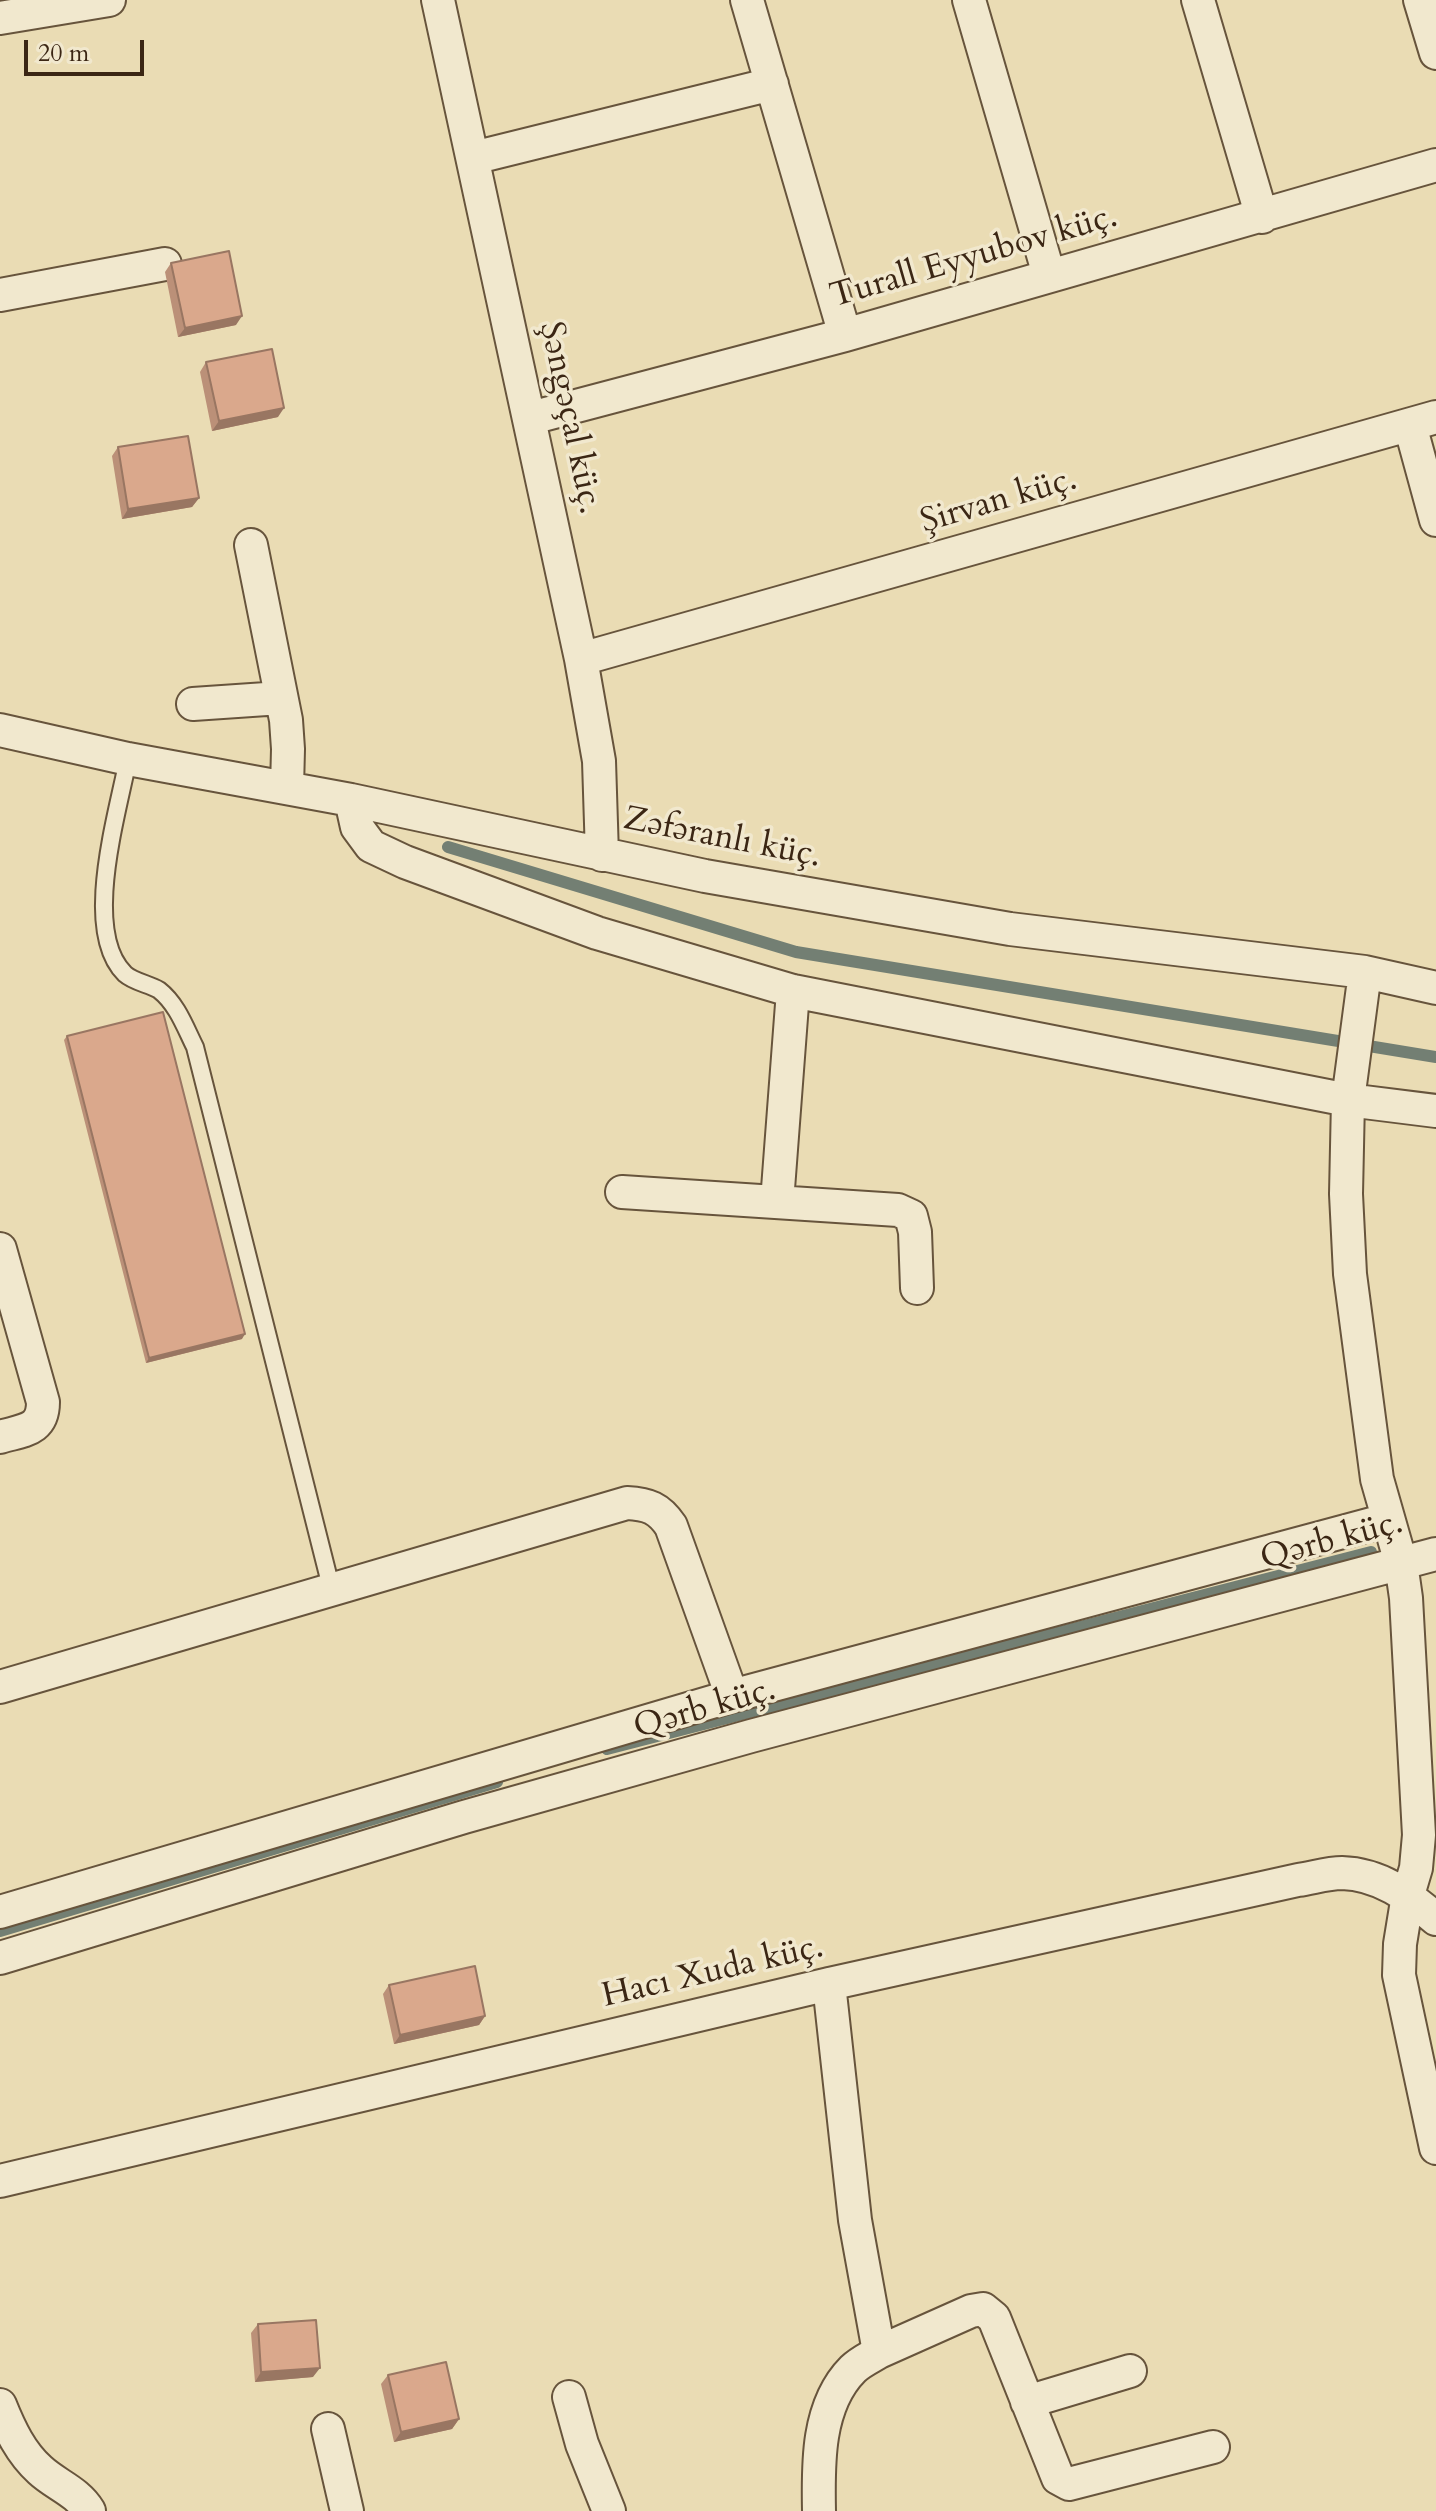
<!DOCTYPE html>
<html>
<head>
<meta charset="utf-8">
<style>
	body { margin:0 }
	#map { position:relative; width:1436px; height:2511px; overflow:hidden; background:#eadcb4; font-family:Cardo,serif }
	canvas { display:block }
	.scale { position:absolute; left:24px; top:40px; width:120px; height:36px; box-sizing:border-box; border:4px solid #3b2614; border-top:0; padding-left:10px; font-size:24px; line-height:28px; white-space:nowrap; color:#3b2614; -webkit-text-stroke:6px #f1e8ce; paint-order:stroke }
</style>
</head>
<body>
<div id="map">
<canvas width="1436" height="2511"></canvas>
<div class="scale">20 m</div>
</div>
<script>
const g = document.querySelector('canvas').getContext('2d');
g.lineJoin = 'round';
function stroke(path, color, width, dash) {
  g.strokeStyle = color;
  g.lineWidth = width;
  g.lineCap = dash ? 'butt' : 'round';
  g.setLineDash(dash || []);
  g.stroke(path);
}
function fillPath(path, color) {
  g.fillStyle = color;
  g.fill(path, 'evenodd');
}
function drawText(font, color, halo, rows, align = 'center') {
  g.font = font + ' Cardo,serif';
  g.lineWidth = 7;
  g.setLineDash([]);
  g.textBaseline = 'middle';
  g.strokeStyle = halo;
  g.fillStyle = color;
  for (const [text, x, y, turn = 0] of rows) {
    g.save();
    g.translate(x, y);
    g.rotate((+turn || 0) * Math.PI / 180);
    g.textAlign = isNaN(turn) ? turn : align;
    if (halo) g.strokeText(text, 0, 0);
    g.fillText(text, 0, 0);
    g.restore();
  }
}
const stream = new Path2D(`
	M448,847L796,952L1436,1057
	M607,1749L1371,1552
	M0,1931L497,1782`);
const lane = new Path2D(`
	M128,759C118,813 81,931 125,974C134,982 149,984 159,990C177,1004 185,1027 195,1047L332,1591`);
const street = new Path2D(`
	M438,0L581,659L599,761L602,855
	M747,0L845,335
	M969,0L1049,275
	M1198,0L1262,217
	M1420,0L1436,53
	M0,18L109,0
	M473,158L772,84
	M0,295L165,264
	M531,418L845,335L1436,165
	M1410,425L1436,520
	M251,545L286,720L288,749L287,788
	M581,659L1436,417
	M193,704L281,698
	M0,730L128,759L351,800L705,876L1010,929L1365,972L1436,988
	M351,800L357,827L371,846L405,862L597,933L793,991L1348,1100L1436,1111
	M1365,972L1348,1100L1346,1194L1350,1274L1377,1479L1401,1563L1406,1598L1419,1835L1416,1868L1408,1895L1400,1944L1399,1975L1436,2148
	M622,1192L898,1210L911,1216L915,1232L917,1288
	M777,1202L793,991
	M0,1249L43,1402C43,1431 23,1430 0,1437
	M0,1687L627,1503C648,1504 659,1508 671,1526L732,1696
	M0,1912L732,1696L1387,1520
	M0,1958L464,1817L751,1736L1436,1554
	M0,2181L829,1984L1298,1880C1312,1878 1328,1873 1342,1873C1380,1874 1409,1896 1436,1919
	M879,2352L971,2311L983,2309L994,2318L1058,2478L1069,2484L1213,2447
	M569,2397L582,2444L609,2511
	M1027,2402L1130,2371
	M0,2405C10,2430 21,2453 40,2470C56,2485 77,2491 89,2511
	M328,2429L347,2511
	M819,2511C818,2464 817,2405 853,2369C860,2362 871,2357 879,2352L855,2220L829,1984`);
const wall = new Path2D(`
	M171,263L236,325L178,337L165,272Z
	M206,362L278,417L212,431L200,372Z
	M118,447L199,498L192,507L122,519L112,456Z
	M67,1036L242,1339L146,1363L64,1040Z
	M389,1985L485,2016L479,2025L394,2044L383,1994Z
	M258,2324L313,2377L255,2382L251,2333Z
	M388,2375L459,2419L452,2429L394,2442L381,2384Z`);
const shadedWall = new Path2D(`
	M242,316L236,325L178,337L185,328Z
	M284,408L278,417L212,431L219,421Z
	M199,498L192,507L122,519L128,509Z
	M245,1334L242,1339L146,1363L149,1358Z
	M485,2016L479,2025L394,2044L400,2035Z
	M320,2368L313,2377L255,2382L261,2372Z
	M459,2419L452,2429L394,2442L401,2432Z`);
const building = new Path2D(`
	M229,251L242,316L185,328L171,263Z
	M272,349L284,408L219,421L206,362Z
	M188,436L199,498L128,509L118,447Z
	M163,1012L245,1334L149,1358L67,1036Z
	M475,1966L485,2016L400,2035L389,1985Z
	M316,2320L320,2368L261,2372L258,2324Z
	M446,2362L459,2419L401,2432L388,2375Z`);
const streetNames = [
	["Turall Eyyubov küç.",974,258,-16],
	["Şəngəçal küç.",569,418,78],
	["Şirvan küç.",999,502,-16],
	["Zəfəranlı küç.",722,839,11],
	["Qərb küç.",1332,1542,-15],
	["Qərb küç.",705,1710,-16],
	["Hacı Xuda küç.",713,1973,-13]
];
stroke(stream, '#737f73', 12);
stroke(lane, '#67543c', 20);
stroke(street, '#67543c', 36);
stroke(lane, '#f1e8ce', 16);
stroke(street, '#f1e8ce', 32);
fillPath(wall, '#bb9078');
fillPath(shadedWall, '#997662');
fillPath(building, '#daa88c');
stroke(building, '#997662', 2);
drawText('34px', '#3b2614', '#f1e8ce', streetNames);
</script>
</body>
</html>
